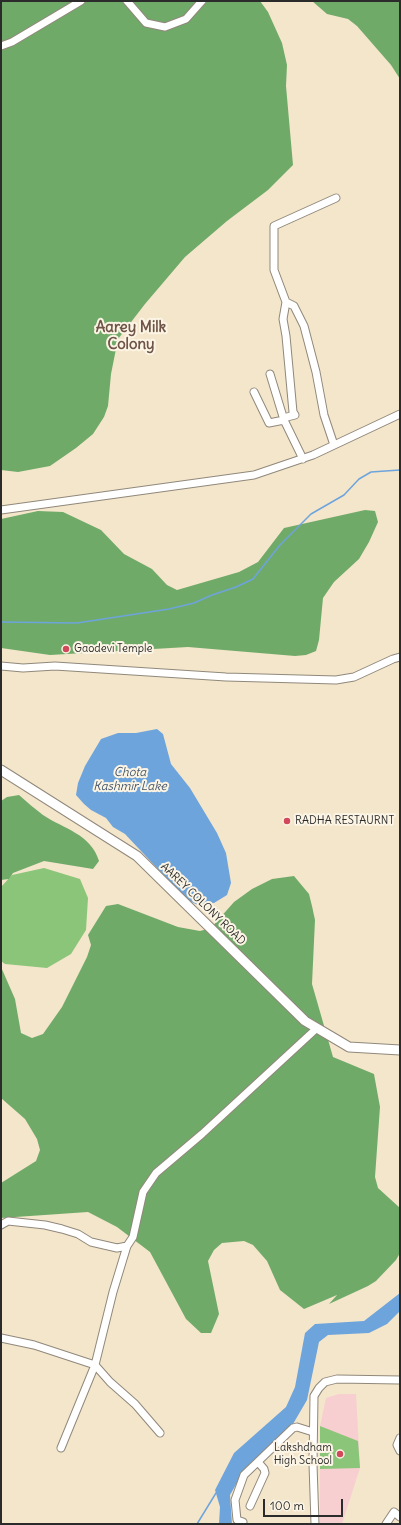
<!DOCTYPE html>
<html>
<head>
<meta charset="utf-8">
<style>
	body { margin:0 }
	#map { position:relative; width:401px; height:1525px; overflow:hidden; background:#f4e6cb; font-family:Delius,sans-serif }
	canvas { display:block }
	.frame { position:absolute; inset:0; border:2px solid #2b2b2b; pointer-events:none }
	.scale { position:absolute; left:263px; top:1499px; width:80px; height:18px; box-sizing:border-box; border:2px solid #2b2b2b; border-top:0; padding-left:5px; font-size:12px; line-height:14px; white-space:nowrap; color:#2b2b2b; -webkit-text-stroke:3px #fcf5e5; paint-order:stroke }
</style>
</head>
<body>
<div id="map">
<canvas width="401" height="1525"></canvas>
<div class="frame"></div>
<div class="scale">100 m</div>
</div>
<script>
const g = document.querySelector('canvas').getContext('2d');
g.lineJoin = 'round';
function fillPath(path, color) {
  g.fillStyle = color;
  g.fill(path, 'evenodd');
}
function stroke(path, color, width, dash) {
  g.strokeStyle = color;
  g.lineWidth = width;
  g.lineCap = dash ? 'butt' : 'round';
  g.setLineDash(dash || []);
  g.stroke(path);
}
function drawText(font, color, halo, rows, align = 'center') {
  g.font = font + ' Delius,sans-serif';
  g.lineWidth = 4;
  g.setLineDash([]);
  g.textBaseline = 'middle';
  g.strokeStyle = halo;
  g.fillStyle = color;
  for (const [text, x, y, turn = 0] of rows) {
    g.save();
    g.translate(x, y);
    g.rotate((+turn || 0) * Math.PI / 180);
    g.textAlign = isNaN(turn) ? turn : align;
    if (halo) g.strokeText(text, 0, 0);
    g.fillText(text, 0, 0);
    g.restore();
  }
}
const built = new Path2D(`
	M339,1394H356L360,1468L342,1524H320V1426L326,1398Z`);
const green = new Path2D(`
	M44,868L80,879L88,898L86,930L71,954L47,968L5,964L1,961V887L12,875Z
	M320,1426L358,1441L360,1468L320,1469Z`);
const forest = new Path2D(`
	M1,1H260L268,12L282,43L287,65L286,86L293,165L268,190L227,221L185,257L145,304L118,339L111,374L108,406L104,417L93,434L76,448L50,466L18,472L1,470Z
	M312,1H400V79L391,65L357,26L348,19L327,14Z
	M365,510L375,511L378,522L369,542L359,559L334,582L323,598L319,640L316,651L306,655L295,656L188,647L50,655L1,648V519L38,511L63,512L101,530L124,554L152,569L167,585L177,590L239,572L258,562L284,528Z
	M19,795C27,802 35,809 43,815C64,829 91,834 99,861L93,869L44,861L13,873L9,879L1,880V801L7,797Z
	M294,876L309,894L312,906L315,920L312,984L333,1057L374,1074L380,1107L375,1177L378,1188L400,1208V1253L396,1260L376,1281L368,1286L329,1304L337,1295L304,1309L280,1290L267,1261L253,1245L244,1241L222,1243L214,1250L208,1261L219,1314L211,1333H201L186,1319L150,1252L117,1227L88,1212L1,1218V1183L36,1161L40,1150L37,1139L25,1119L1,1098V967L15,999L21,1033L32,1038L43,1034L62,1007L87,957L91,945L88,935L106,906L118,904L178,927L200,931L211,928L234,902L252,889L272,879Z`);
const water = new Path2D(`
	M157,729L163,734L171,764L190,788L217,833L226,853L231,883L227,895L214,903L198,905L187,900L125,834L113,827L106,818L91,810L84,804L76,795L78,783L85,766L101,739L118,733H136Z
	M400,1293V1311L387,1324L369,1333L328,1335L319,1342L307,1400L293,1424L245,1469L230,1495L232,1524H219L220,1507L215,1490L234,1453L286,1407L295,1387L305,1333L315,1324L364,1321Z`);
const stream = new Path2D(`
	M1,622L77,623L169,609L194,603L212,595L236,587L253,579L280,545L311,514L344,495L359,479L371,472L400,470
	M197,1524L216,1493`);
const minor = new Path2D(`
	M127,1L146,23L165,27L186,19L202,1
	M1,46L12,42L81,1
	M286,302L274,270V226L336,198
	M254,392L269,423L284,420L270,374
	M303,459L284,420L287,417L295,415L293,412L286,336L283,319L286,302L294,306L304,326L316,372L324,415L334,445
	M1,510L254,475L313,455L400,414
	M1,666L23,668L55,666L226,677L336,680L354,677L393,659L400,657
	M1,1225L8,1221L45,1225L62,1229L78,1234L91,1242L117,1248L127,1246
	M1,1338L34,1345L95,1365L110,1382L135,1404L160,1433
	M400,1438L397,1445L400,1451
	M61,1448L95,1365L113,1292L127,1246L133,1237L143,1192L156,1173L202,1134L317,1028
	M250,1506L265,1473L264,1469L258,1462
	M243,1522L237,1520L235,1500L244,1475L293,1428L297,1427L313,1432
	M315,1524L313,1464L314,1396L319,1388L325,1382L337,1379L400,1380
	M386,1524L394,1512L400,1517`);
const major = new Path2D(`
	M1,770L137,856L305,1021L349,1047L400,1050`);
const markers = [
	[66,649,4,"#d1495b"],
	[287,821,4,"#d1495b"],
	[340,1454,4,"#d1495b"]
];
const poiNames = [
	["Gaodevi Temple",74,649],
	["RADHA RESTAURNT",295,821],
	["Lakshdham",332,1448,"right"],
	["High School",332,1461,"right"]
];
const streetNames = [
	["AAREY COLONY ROAD",203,904,44]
];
const waterNames = [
	["Chota",130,773],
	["Kashmir Lake",130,787]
];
const districtNames = [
	["Aarey Milk",131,328],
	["Colony",131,345]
];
fillPath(built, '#f7cfd0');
fillPath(green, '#8bc579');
fillPath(forest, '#70aa69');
fillPath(water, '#6ea4dc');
stroke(stream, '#6ea4dc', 1.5);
stroke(minor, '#90887b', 9);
stroke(major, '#90887b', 11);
stroke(minor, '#fff', 7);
stroke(major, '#fff', 9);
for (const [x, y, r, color] of markers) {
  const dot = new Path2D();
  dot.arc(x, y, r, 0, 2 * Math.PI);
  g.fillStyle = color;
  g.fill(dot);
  stroke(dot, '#fcf5e5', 1.5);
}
drawText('11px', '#2b2b2b', '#fcf5e5', poiNames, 'left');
drawText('11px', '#2b2b2b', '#fcf5e5', streetNames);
drawText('italic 12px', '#425569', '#fcf5e5', waterNames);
drawText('bold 15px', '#6f5448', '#fcf5e5', districtNames);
</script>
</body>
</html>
